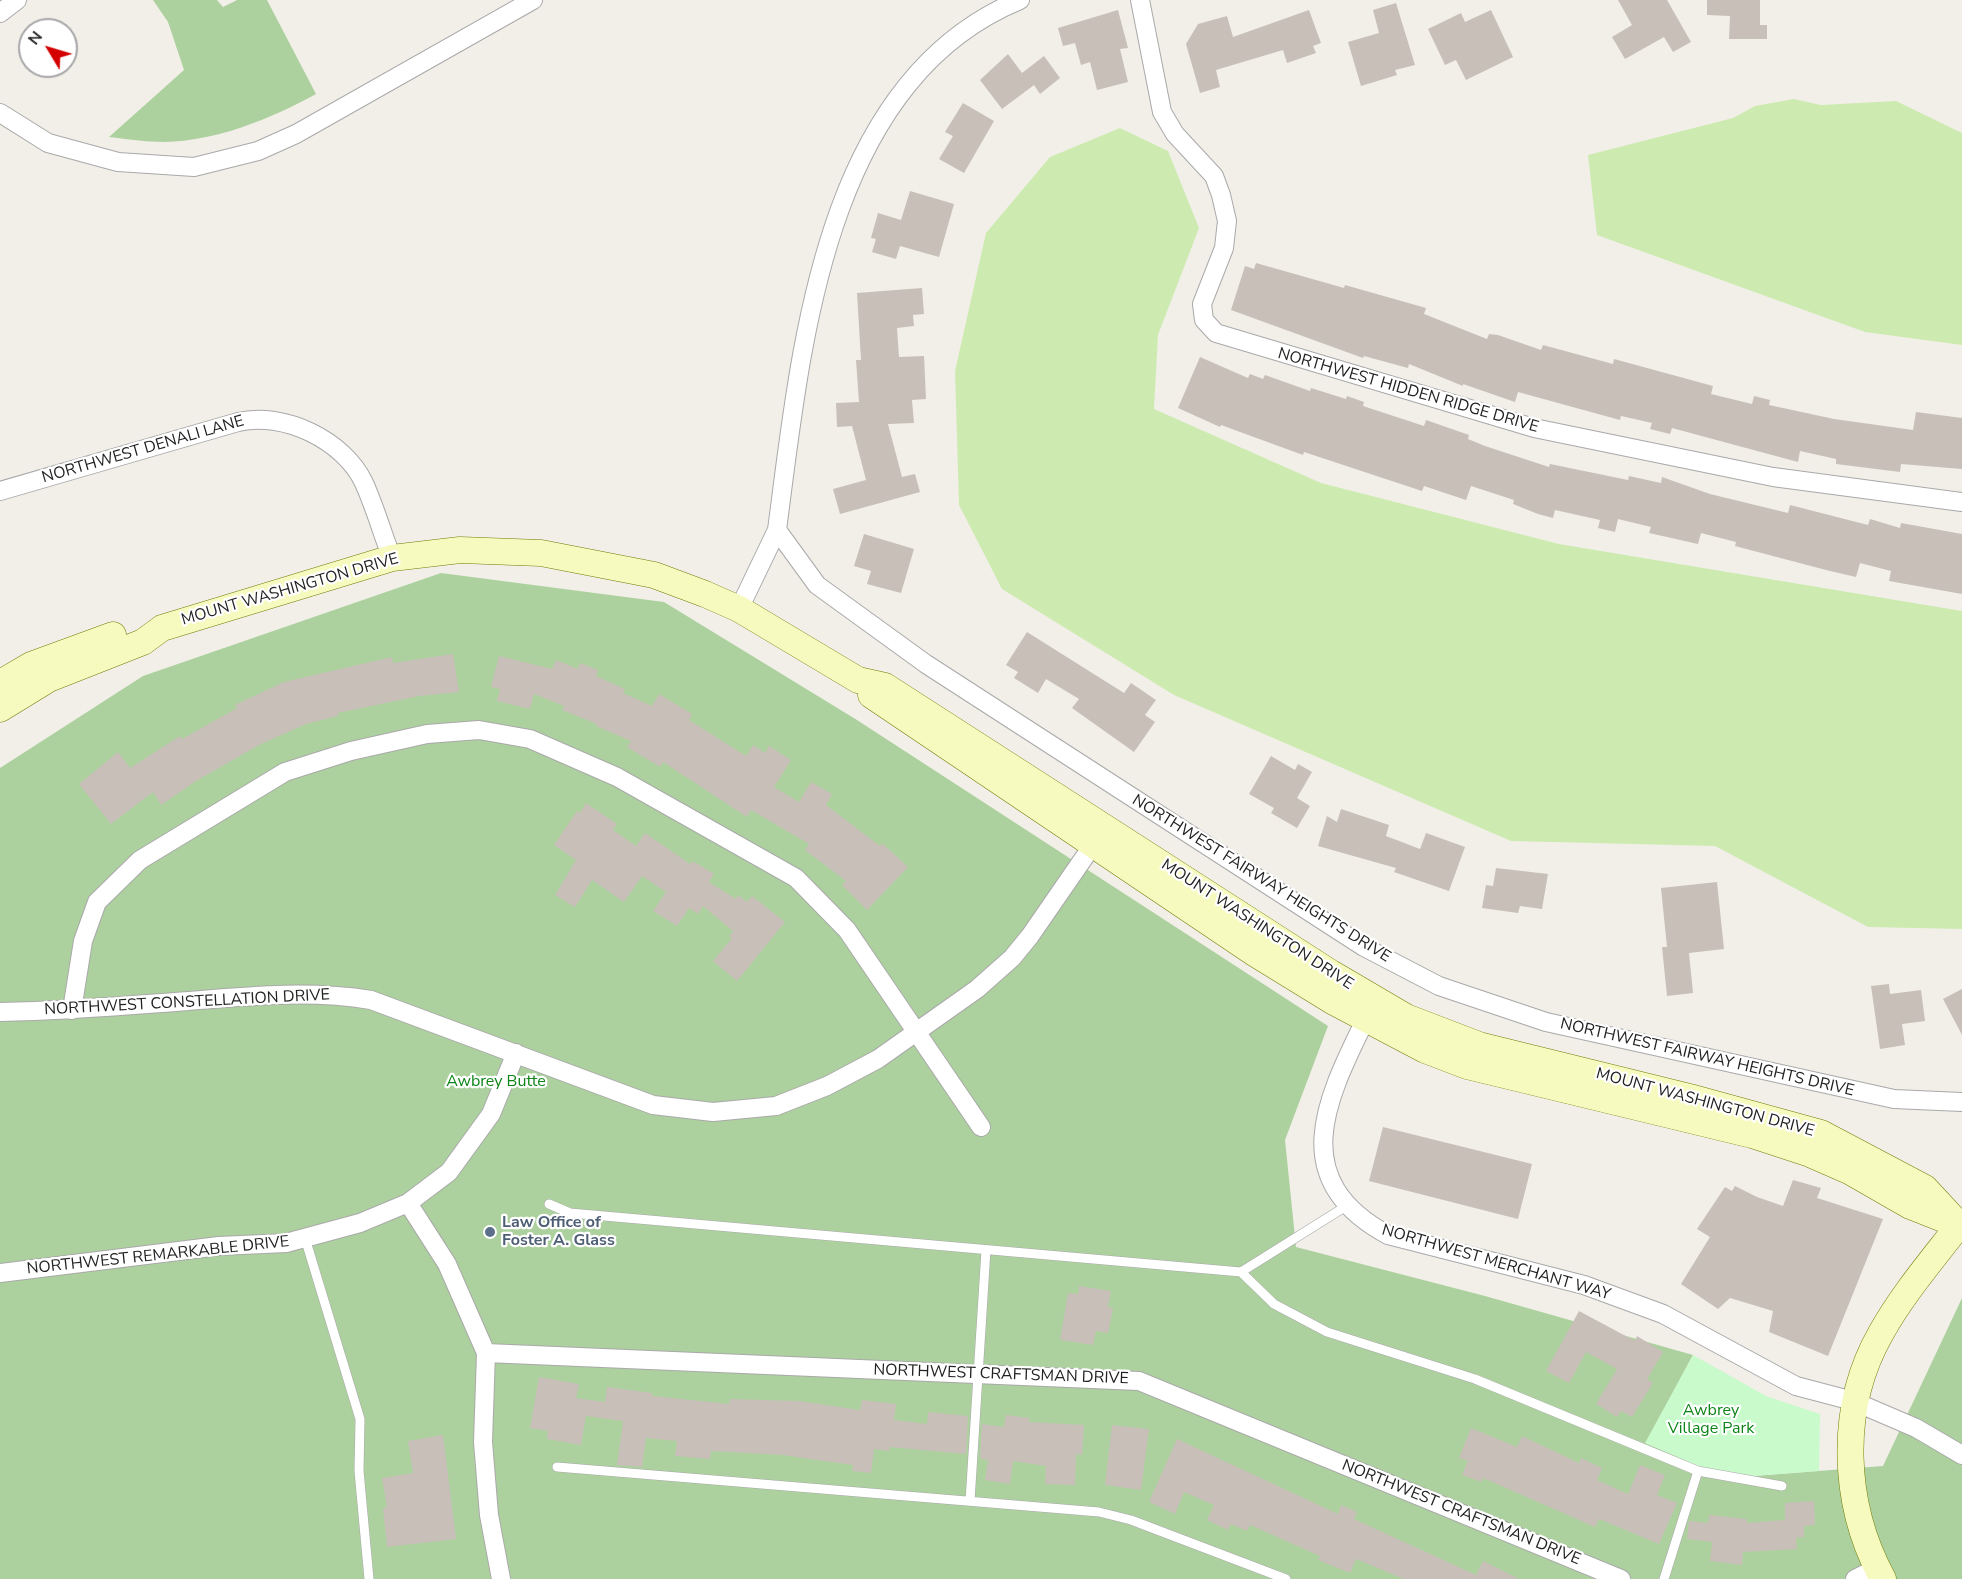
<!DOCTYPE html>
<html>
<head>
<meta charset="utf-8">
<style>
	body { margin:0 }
	#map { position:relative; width:1962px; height:1579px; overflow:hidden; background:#f2efe9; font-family:"Nunito Sans",sans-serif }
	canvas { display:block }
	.north { position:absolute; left:18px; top:18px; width:60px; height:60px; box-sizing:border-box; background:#fff; border:2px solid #a7a7a7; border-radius:50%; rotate:308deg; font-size:16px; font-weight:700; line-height:24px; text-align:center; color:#222 }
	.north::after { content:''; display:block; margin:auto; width:21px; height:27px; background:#d40000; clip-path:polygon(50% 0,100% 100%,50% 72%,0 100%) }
</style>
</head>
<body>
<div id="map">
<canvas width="1962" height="1579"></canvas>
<div class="north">N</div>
</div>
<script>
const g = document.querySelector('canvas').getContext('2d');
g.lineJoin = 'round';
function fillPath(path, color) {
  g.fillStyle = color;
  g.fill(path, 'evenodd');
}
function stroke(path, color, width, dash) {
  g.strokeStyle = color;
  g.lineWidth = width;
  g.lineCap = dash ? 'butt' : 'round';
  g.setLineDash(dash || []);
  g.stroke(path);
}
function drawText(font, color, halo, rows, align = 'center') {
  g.font = font + ' "Nunito Sans",sans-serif';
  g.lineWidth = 4.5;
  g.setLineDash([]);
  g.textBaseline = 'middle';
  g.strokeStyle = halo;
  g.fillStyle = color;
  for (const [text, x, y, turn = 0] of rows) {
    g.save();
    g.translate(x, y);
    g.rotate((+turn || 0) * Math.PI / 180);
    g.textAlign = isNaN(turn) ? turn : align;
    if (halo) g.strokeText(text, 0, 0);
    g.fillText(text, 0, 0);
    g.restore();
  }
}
const grass = new Path2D(`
	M1794,99L1821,105L1896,101L1962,133V345L1865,332L1597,235L1588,155L1733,118L1755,106Z
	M1120,128L1168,151L1199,228L1158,335L1154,409L1321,483L1559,544L1962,611V929L1868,927L1715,846L1511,841L1174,695L1002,589L959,505L955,371L986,233L1050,157Z`);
const forest = new Path2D(`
	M153,0H217L223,7L237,0H267L316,94C270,119 217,141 164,142C146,142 127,139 109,137L184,70L168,22Z
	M441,573L664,602L857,720L1328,1026L1285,1140L1296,1247L1485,1296L1693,1355L1646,1443L1727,1478L1883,1466L1962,1298V1579H0V768L143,676Z`);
const park = new Path2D(`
	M1693,1355L1766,1396L1820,1414L1819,1471L1727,1478L1645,1443Z`);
const building = new Path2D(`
	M1618,0H1667L1691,42L1673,52L1664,37L1625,59L1612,37L1632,25Z
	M1707,0H1760V25H1767V39H1729L1730,16L1707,15Z
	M1396,3L1415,65L1395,70L1397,75L1361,86L1348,42L1379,33L1373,10Z
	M1118,10L1128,48L1120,49L1128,82L1097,90L1090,62L1081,65L1075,43L1063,46L1058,28Z
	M1309,10L1321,43L1313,46L1316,53L1287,63L1283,50L1216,70L1220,87L1200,93L1186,44L1198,24L1227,16L1233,37Z
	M1491,10L1513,57L1466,80L1456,60L1445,65L1428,29L1461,13L1465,22Z
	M1008,54L1022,73L1044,56L1060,78L1040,94L1034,85L1002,109L980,80Z
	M963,103L994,121L964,173L939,159L953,136L945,132Z
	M910,191L954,204L939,257L900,246L896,259L872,252L876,239L871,238L878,213L901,220Z
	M1256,263L1344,288L1345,285L1426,308L1424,314L1487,339L1489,334L1498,335L1541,350L1543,345L1613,364L1614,359L1713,386L1711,394L1752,404L1754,396L1770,400L1769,405L1834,419L1913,430L1916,412L1962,418V469L1901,464L1900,472L1836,464V459L1800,451L1798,462L1672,428L1670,434L1650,429L1652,423L1621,416L1620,420L1518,392L1515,402L1463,384V386L1409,364L1408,368L1364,356L1363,358L1231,310L1245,266L1254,269Z
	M922,288L924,314L913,315L914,326L897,328L899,357L924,356L926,399L912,400L914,423L888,424L902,477L915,474L920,492L840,514L833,489L866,480L852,426L837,427L836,403L859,402L856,360H861L857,293Z
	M1200,357L1248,378L1250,374L1263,379L1265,375L1310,391L1311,388L1346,399L1347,396L1364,402L1363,406L1424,426L1426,420L1469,435L1468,439L1485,446L1549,467L1550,464L1628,480L1629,476L1661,483L1662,477L1710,494L1788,513L1790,505L1868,525L1870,519L1900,528L1901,523L1962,534V594L1889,581L1891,571L1860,563L1856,577L1826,570L1735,546L1736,542L1701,533L1698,544L1649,533L1651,527L1618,519L1615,532L1598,528L1600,520L1555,510L1553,518L1538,514L1513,504L1514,500L1471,486L1466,500L1424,486L1422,491L1304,452L1303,455L1221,425L1220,427L1178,408Z
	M864,534L914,549L901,593L867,584L871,571L854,566Z
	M1027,632L1124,693L1131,683L1156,700L1145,715L1155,722L1134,752L1072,708L1079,699L1046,679L1038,693L1014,678L1018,672L1006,665Z
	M453,654L459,692L419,696L338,713V716L306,724L259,745L196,781L161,805L153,792L111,824L79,784L118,752L130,768L180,736L182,739L237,708L235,705L284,682L392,657L393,663Z
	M499,656L552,669L556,660L578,669L580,663L598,670L596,676L625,689L623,693L652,706L659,694L692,714L689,720L746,756L753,745L765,753L769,746L791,760L774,787L799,802L811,782L832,794L826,805L880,846L882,843L908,867L867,910L842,885L846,881L805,850L809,844L751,810L747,817L663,762L660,767L627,747L631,741L596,726L597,724L562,710L564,706L534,694L530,709L497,701L500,689L491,687Z
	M1271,756L1295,770L1298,764L1312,772L1297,798L1310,806L1297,828L1271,813L1274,808L1249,794Z
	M586,803L617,824L613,830L636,846L645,833L690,864L693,861L714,874L709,882L736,899L738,895L747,902L752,896L785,922L737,981L713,961L732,938L729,936L733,931L703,906L698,914L689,908L677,926L653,911L666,892L642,876L624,902L592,880L575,907L555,895L576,860L554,845L577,811L580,813Z
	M1341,809L1389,825L1386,836L1420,849L1426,833L1465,847L1449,891L1394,872L1396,868L1318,846L1327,816L1337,822Z
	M1496,868L1548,874L1542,909L1520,906L1518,913L1482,908L1486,885L1493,886Z
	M1717,882L1724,949L1689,953L1693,993L1667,996L1662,947H1667L1661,888Z
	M1889,984L1890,994L1921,990L1925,1021L1902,1024L1905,1045L1880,1049L1871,986Z
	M1962,989V1035L1943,999Z
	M1383,1127L1532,1164L1518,1219L1369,1181Z
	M1793,1180L1821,1188L1817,1198L1883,1219L1828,1356L1769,1332L1773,1311L1730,1298L1718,1309L1681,1284L1710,1237L1697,1229L1725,1187L1732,1191L1735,1186L1757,1197L1783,1206Z
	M1079,1286L1111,1291L1108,1307L1113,1308L1108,1333L1096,1331L1093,1345L1060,1340L1068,1293L1078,1294Z
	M1579,1311L1635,1341L1637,1336L1663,1352L1647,1379L1653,1383L1632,1417L1621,1411L1617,1417L1596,1404L1617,1369L1586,1352L1569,1383L1546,1371Z
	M539,1377L579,1384L576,1398L605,1402L607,1387L652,1393V1396L729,1404L730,1399L799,1401L860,1410L862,1400L896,1404L894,1420L927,1424L928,1412L968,1416L966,1454L890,1447L889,1451L874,1449L871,1473L852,1471L853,1465L782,1455L711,1451L710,1459L675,1456L677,1441L646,1438L642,1467L617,1465L623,1421L586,1416L581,1445L547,1439L548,1431L530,1428Z
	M1006,1415L1029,1418V1422L1084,1425L1082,1455L1076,1454L1075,1485L1045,1484L1046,1466L1013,1461L1010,1484L985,1480L988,1460L981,1459L980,1455L982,1424L1004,1427Z
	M1112,1425L1149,1429L1141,1490L1105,1485Z
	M1471,1428L1517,1447L1522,1436L1579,1463L1581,1458L1602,1468L1597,1480L1628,1494L1640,1465L1665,1475L1657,1495L1677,1503L1659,1544L1599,1519L1595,1527L1483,1478L1482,1482L1462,1475L1468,1461L1459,1458Z
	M443,1435L456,1539L387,1547L383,1508L387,1507L382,1478L413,1473L408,1441Z
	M1177,1439L1338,1514L1341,1505L1357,1512L1354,1519L1476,1575L1483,1561L1519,1579H1404L1356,1559L1350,1573L1318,1560L1320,1556L1250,1525L1247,1531L1231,1524L1228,1530L1207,1520L1214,1505L1184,1492L1175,1514L1149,1502Z
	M1814,1501L1815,1525L1804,1526V1537L1796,1538L1797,1549L1743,1552L1742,1565L1710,1561L1712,1542L1687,1539L1689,1521L1708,1523L1709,1515L1747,1519V1523L1785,1520V1503Z`);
const lane = new Path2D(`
	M549,1204L570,1213L1241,1272L1274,1304L1327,1332L1475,1379L1698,1471L1664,1579
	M305,1238L360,1419L359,1471L369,1579
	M1241,1272L1348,1205
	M557,1467L1099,1512L1131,1520L1286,1579
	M1698,1471L1782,1486
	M970,1501L986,1250`);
const street = new Path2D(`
	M1140,0L1162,112L1175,134L1214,176L1221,195L1227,221L1224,248L1202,304L1204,320L1216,333L1534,428L1773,477L1962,502
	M0,13L17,0
	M0,113L48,143L118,162L194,167L258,151L296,134L533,0
	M0,491L238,422C283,411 344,440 364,483C375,507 382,533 392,558
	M777,530C801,348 823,81 1020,0
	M739,609L777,530L817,585L926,664L1364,947L1439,986L1546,1022L1894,1099L1962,1102
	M1371,1008C1331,1091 1280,1177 1388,1235L1584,1285L1663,1314L1796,1386L1853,1401L1916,1428L1962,1455
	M72,1010L83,941L97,902L140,860L285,772L351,751L427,734L479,730L530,739L617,777L796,878L847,930L981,1127
	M0,1012C63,1011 125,1006 188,1001C249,996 310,990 371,1000L653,1105L713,1112L776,1106L827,1086L878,1059L977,989L1012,958L1030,936L1099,836
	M408,1203L447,1264L486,1353L483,1442L489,1515L501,1579
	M0,1273L219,1246L286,1243L360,1223L408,1203L449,1172L491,1114L516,1053
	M486,1353L1139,1381L1621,1579
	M1855,1579L1877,1568`);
const secondary = new Path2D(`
	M0,683L31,665L113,635
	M871,695L1254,953L1332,1001L1425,1050L1467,1066L1752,1135L1810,1154L1849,1171L1910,1206L1953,1223
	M0,709L49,679L143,642L162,628L392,558L460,550L541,553L654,575L705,594L739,609L858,680L885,686L1331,973L1406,1017L1479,1045L1690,1097L1821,1133L1925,1188L1962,1228
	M1883,1579C1842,1504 1838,1408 1881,1333C1902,1295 1932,1260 1959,1225`);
const markers = [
	[490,1232,6,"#5c6f8a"]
];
const streetNames = [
	["NORTHWEST HIDDEN RIDGE DRIVE",1408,391,16],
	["NORTHWEST DENALI LANE",143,450,-16],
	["MOUNT WASHINGTON DRIVE",290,590,-16],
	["NORTHWEST FAIRWAY HEIGHTS DRIVE",1261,879,32],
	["MOUNT WASHINGTON DRIVE",1257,925,33],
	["NORTHWEST CONSTELLATION DRIVE",187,1003,-3],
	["NORTHWEST FAIRWAY HEIGHTS DRIVE",1707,1058,13],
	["MOUNT WASHINGTON DRIVE",1705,1103,15],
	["NORTHWEST REMARKABLE DRIVE",158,1256,-6],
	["NORTHWEST MERCHANT WAY",1496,1263,16],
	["NORTHWEST CRAFTSMAN DRIVE",1001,1375,2],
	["NORTHWEST CRAFTSMAN DRIVE",1461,1513,22]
];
const parkNames = [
	["Awbrey Butte",496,1082],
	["Awbrey",1711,1411],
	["Village Park",1711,1429]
];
const serviceNames = [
	["Law Office of",502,1223],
	["Foster A. Glass",502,1241]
];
fillPath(grass, '#cdebb0');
fillPath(forest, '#add19e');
fillPath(park, '#c8facc');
fillPath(building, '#c7bfb8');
stroke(lane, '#a9a9a9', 10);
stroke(street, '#a9a9a9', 20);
stroke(secondary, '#707d05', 27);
stroke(lane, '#fff', 9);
stroke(street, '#fff', 18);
stroke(secondary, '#f7fabf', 26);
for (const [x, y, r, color] of markers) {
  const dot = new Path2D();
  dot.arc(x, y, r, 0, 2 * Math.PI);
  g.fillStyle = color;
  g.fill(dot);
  stroke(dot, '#fff', 2);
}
drawText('16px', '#222', '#fff', streetNames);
drawText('16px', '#0c8416', '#fff', parkNames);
drawText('bold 16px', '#4e5e75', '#fff', serviceNames, 'left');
</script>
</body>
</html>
